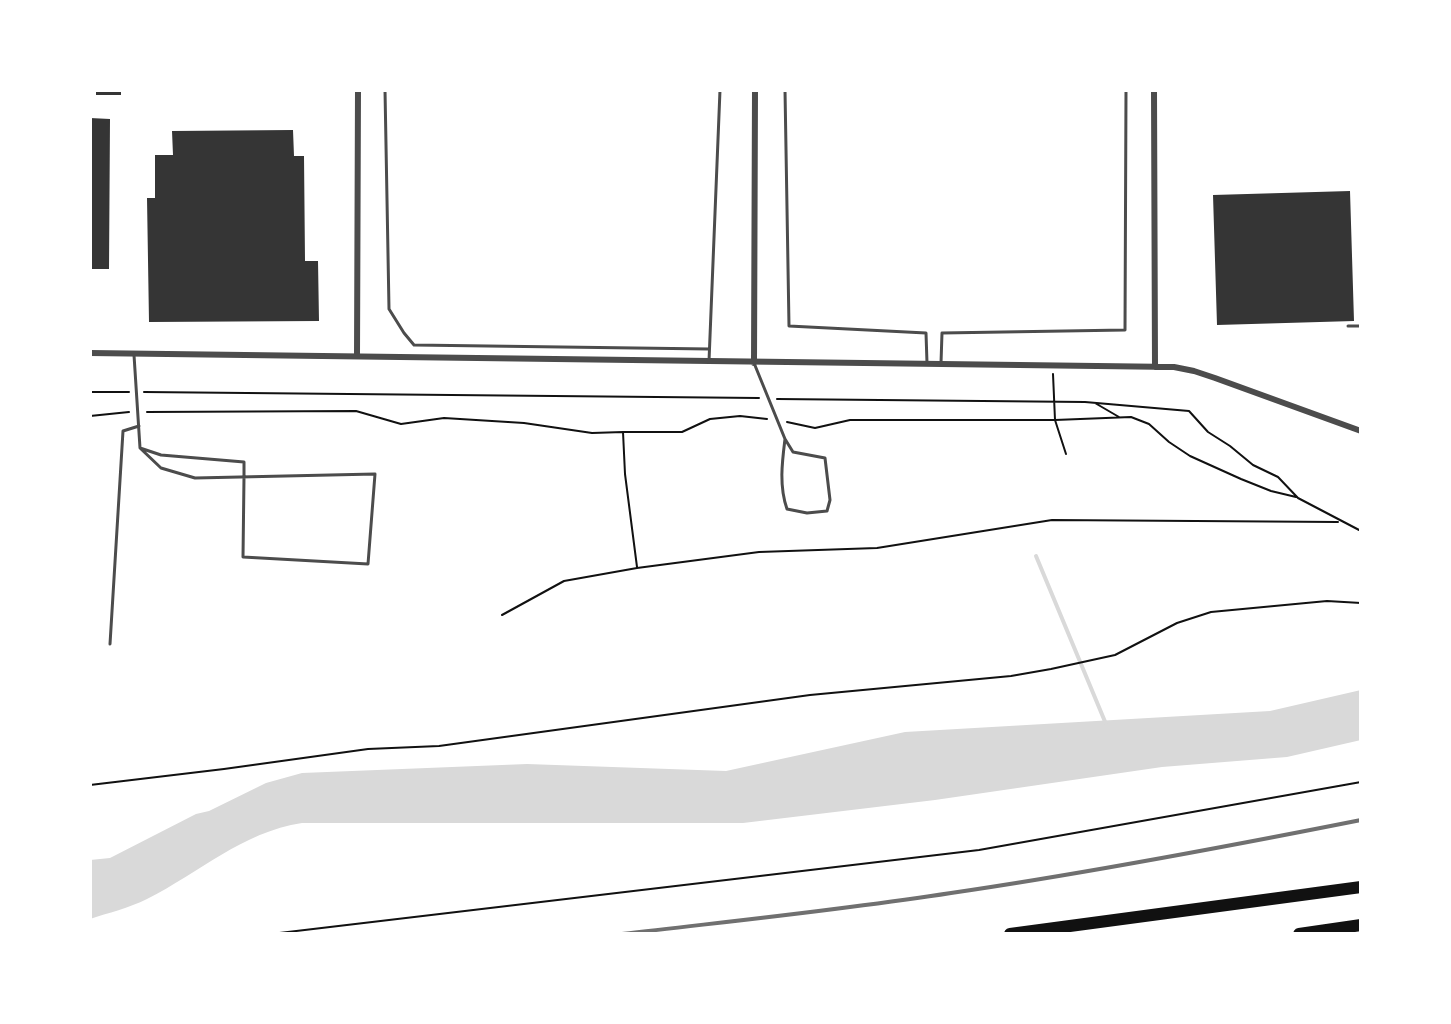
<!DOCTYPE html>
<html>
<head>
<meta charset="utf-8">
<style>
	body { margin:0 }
	#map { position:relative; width:1451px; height:1024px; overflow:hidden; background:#fff; font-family:Jost,sans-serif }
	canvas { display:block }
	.frame { position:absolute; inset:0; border:92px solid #fff; pointer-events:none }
</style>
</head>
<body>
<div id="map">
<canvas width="1451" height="1024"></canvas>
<div class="frame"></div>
</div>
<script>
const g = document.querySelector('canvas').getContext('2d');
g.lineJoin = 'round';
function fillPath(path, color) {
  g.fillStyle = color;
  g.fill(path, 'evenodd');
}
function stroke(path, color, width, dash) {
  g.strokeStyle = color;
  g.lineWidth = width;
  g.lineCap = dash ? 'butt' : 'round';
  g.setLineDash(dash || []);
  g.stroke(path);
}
const water = new Path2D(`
	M1361,690V740L1287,757L1162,767L935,800L743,823H302C242,832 199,873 147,899C129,908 108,913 90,919V860L110,858L196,814L209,811L266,783L302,773L527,764L726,771L905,732L1270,711Z`);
const stream = new Path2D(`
	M1036,556L1106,724`);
const building = new Path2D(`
	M96,90H121V95H96Z
	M90,118L110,119L109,269H90Z
	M293,130L294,156H304L305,261H318L319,321L149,322L147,198H155V155H173L172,131Z
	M1350,191L1354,321L1217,325L1213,195Z`);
const path = new Path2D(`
	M1053,374L1055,420L1066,454
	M90,392H129
	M144,392L759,398
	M777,399L1085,402L1189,411L1208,432L1230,446L1253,465L1278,477L1298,498L1361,531
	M1095,403L1119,417
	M147,412L356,411L401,424L444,418L524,423L592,433L623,432L625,474L637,567
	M90,416L129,412
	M787,422L815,428L850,420H1055L1131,417L1149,424L1169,442L1190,456L1241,479L1271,491L1296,497
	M623,432H682L710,419L740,416L767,419
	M502,615L564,581L637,568L759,552L877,548L1052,520L1338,522
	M90,785L224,769L368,749L439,746L810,695L1011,676L1051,669L1115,655L1177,623L1211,612L1327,601L1361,603
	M271,934L979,850L1361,782`);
const service = new Path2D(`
	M385,90L389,309L404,333L414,345L709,349
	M785,90L789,326L926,333L927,363
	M1348,326H1361
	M134,355L140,448
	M709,361L720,90
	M754,363L785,439L793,452L825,458L830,500L827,511L807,513L787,509C779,486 782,463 785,439
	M941,363L942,333L1125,330L1126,90
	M244,477V462L161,455L140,448L161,468L195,478L375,474L368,564L243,557L244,477
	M110,644L123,431L139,426`);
const minor = new Path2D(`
	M1154,90L1155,367
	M90,353L1174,367L1194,371L1215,378L1361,431
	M357,355L358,90
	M754,363L755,90`);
const motorway = new Path2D(`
	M1010,934L1361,887
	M1299,934L1361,925`);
const rail = new Path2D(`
	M622,934C732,921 842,910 951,893C1088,873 1225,847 1361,820`);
fillPath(water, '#d9d9d9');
stroke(stream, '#d9d9d9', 4);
fillPath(building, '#353535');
stroke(path, '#111', 2);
stroke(service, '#4c4c4c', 3);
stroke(minor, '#4c4c4c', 6);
stroke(motorway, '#111', 12);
stroke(rail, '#707070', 4);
</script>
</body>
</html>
